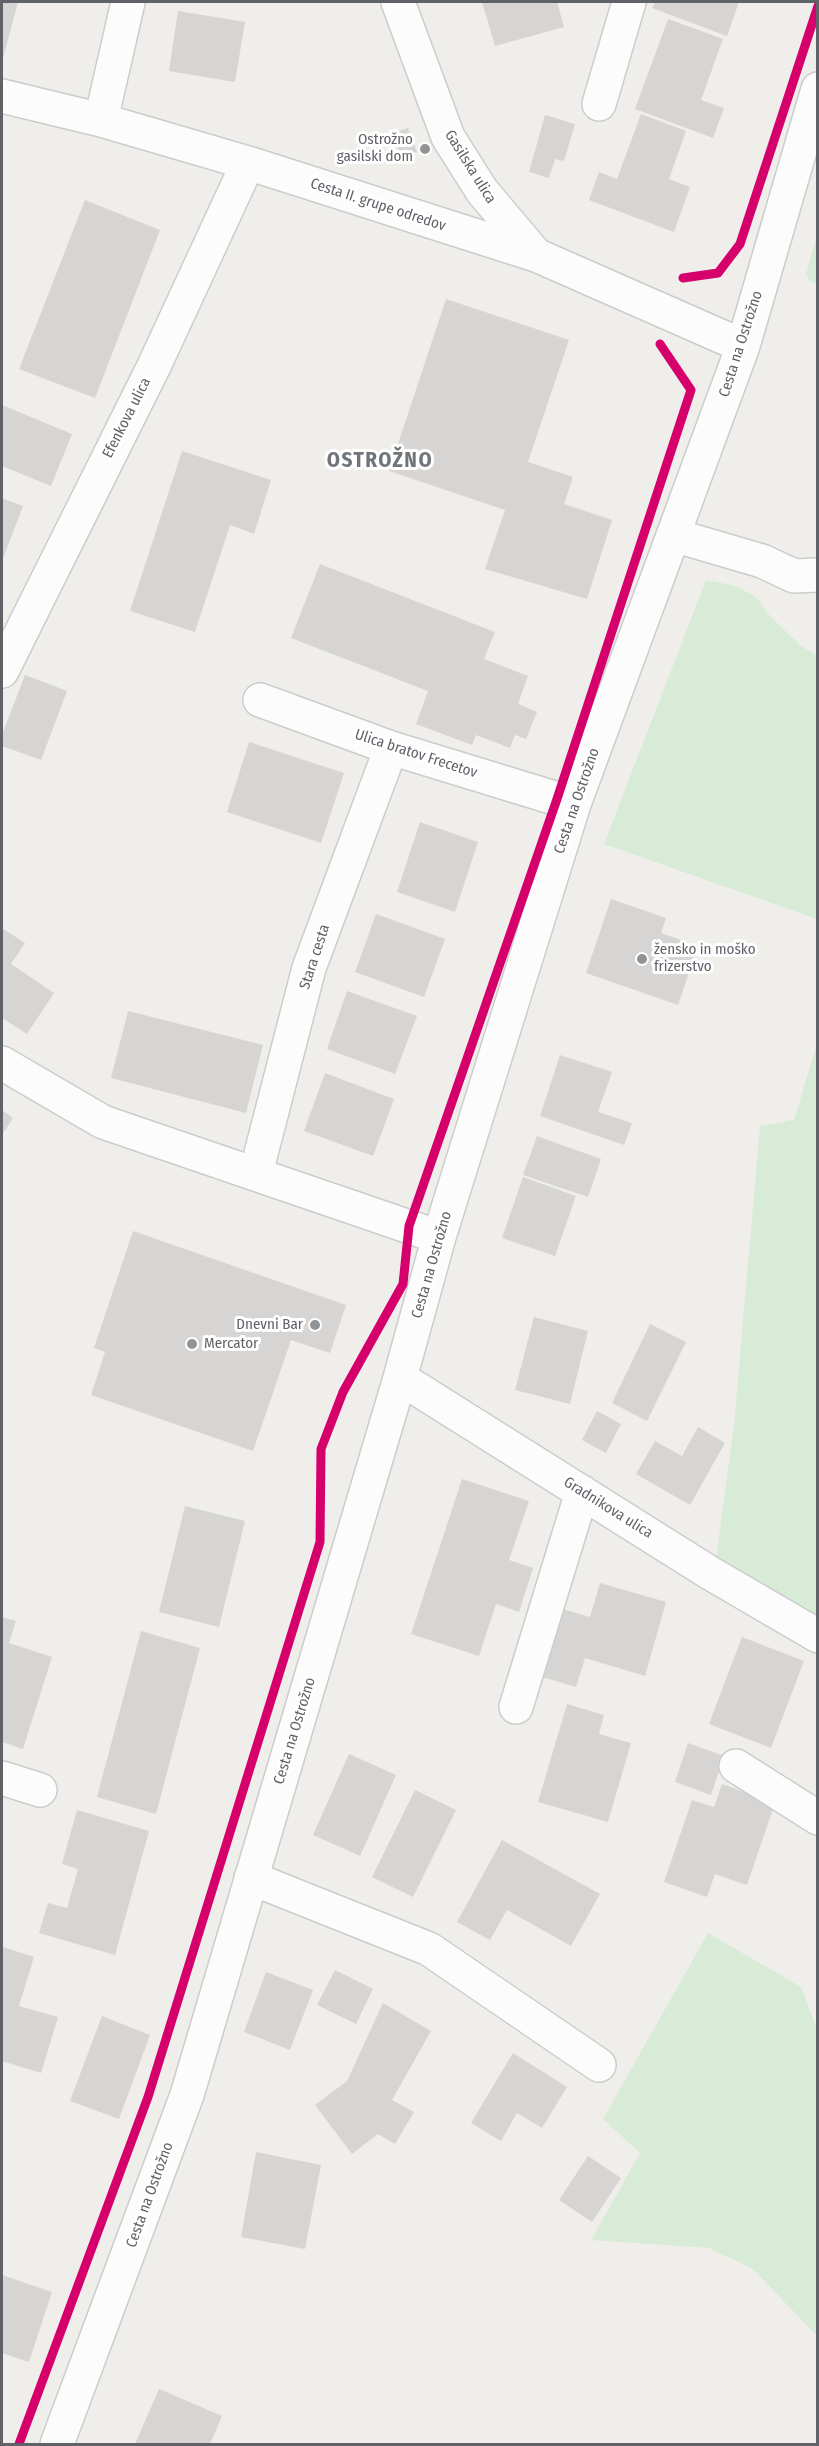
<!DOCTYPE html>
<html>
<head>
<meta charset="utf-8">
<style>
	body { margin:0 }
	#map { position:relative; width:819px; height:2446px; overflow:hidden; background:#efeeea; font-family:"Fira Sans Condensed",sans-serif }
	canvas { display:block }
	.frame { position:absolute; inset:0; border:3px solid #5f6368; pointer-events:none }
</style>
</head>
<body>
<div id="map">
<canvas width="819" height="2446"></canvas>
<div class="frame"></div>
</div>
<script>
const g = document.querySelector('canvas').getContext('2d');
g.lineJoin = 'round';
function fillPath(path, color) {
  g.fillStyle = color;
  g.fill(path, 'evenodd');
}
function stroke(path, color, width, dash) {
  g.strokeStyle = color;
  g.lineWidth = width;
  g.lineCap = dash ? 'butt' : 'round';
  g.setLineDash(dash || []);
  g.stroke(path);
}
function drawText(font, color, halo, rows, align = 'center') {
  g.font = font + ' "Fira Sans Condensed",sans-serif';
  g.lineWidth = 6;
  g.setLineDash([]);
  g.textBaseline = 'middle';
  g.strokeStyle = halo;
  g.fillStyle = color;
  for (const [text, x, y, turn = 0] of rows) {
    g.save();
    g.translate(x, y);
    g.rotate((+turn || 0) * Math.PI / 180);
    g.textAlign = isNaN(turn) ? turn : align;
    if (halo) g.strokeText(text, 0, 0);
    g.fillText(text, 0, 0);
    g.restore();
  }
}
const green = new Path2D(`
	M817,234V284L810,281L806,274Z
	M706,580L736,586L757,598L770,616L801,646L817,656V919L604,844Z
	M817,1044V1621L716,1559L734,1424L760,1126L794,1120Z
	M708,1933L801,1987L817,2029V2336L753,2269L709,2248L591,2240L640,2153L603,2119Z`);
const building = new Path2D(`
	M2,2H18L2,62Z
	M482,2H557L564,27L495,46Z
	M655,2H739L727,36L652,8Z
	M178,11L245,22L235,82L169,71Z
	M668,19L723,39L701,100L724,108L713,138L635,109Z
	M641,114L686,131L669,179L690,187L674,232L589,200L599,172L617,179Z
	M545,115L575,124L564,161L555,159L549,178L529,172Z
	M408,128L417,152L401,157L392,133Z
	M85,200L160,230L95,398L19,369Z
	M446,299L569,340L528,462L573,477L564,504L612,520L587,599L485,569L505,510L389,471Z
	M2,405L72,434L51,486L2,466Z
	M182,451L271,480L254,534L230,525L195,632L130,611Z
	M2,498L23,506L2,561Z
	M320,564L495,632L484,659L528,676L518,704L537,712L526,739L515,735L510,748L476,735L472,745L416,724L428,691L291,638Z
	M25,675L67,691L41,760L2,746V735Z
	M249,742L344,773L321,843L227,812Z
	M420,822L478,842L455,912L397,892Z
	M611,899L666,918L661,933L698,946L678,1005L586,973Z
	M376,914L445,939L424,997L355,972Z
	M2,928L25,943L11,964L54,993L27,1034L2,1018Z
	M347,991L417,1016L395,1074L327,1049Z
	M128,1011L263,1045L246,1113L111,1078Z
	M560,1055L612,1072L598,1112L632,1123L624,1145L540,1116Z
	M325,1073L394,1099L373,1156L304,1131Z
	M2,1110L13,1118L2,1135Z
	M537,1136L601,1159L588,1197L523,1175Z
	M523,1177L576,1196L555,1256L502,1238Z
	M133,1231L346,1305L330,1353L291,1340L253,1451L91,1395L105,1352L94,1348Z
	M534,1317L588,1331L570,1404L515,1390Z
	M650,1324L686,1342L647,1421L612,1403Z
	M597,1411L621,1424L606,1453L582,1440Z
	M698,1427L725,1443L690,1505L636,1474L655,1441L682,1456Z
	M462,1479L529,1501L509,1560L533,1568L519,1612L496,1604L479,1656L411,1634Z
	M185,1506L245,1521L219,1627L159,1612Z
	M600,1583L666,1602L645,1676L585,1658L576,1687L539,1676L559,1608L590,1617Z
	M2,1617L16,1621L9,1643L52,1657L23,1749L2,1742Z
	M141,1631L200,1648L156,1814L97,1797Z
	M742,1637L804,1661L771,1748L709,1724Z
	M567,1704L604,1715L599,1734L631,1743L608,1822L538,1802Z
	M688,1743L724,1756L711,1795L675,1782Z
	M349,1754L396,1775L360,1856L313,1835Z
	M722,1784L775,1803L747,1885L715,1874L707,1897L664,1882L692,1800L714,1807Z
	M415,1790L456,1810L413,1897L372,1877Z
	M77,1810L149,1831L115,1955L39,1933L48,1903L67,1908L78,1869L62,1864Z
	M502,1840L600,1894L571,1946L507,1910L490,1940L457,1922Z
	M3,1947L34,1957L19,2006L58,2017L41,2073L2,2061Z
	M335,1970L373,1989L356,2024L317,2005Z
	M266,1972L313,1990L290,2050L244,2032Z
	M383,2003L431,2031L392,2100L414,2112L395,2144L378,2134L352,2154L315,2105L347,2081Z
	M102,2016L150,2035L119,2119L70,2101Z
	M513,2053L567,2087L542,2128L517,2113L501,2141L471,2123Z
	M256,2152L321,2165L305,2249L241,2237Z
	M588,2156L621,2178L592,2222L559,2200Z
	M2,2275L52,2292L29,2362L2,2353Z
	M159,2389L222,2416L210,2444H135Z`);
const minor = new Path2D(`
	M398,2L448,137L482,191L536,255
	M2,96L101,120L248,163L536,255L743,346
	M599,104L629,2
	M101,120L128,2
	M673,535L762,561L794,576L818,575
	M2,671L154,366L248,163
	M260,700L391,748L574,804
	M2,1063L103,1122L439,1237
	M256,1173L309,968L391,748
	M400,1378L710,1573L818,1636
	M516,1707L582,1492
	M736,1766L818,1818
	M2,1778L40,1790
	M251,1878L429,1949L599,2065
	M57,2444L187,2095L400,1378L439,1237L574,804L743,346L818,89`);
const cycleway = new Path2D(`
	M683,278L718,273L740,244L818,6
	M19,2444L148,2097L320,1542L321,1449L343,1392L403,1284L409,1226L557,799L691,390L660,344`);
const markers = [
	[425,149,6,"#919496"],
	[642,959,6,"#919496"],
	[315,1325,6,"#919496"],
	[192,1344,6,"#919496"]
];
const poiNames = [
	["Ostrožno",413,140],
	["gasilski dom",413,157],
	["žensko in moško",654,950,"left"],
	["frizerstvo",654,967,"left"],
	["Dnevni Bar",303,1325],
	["Mercator",204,1344,"left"]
];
const streetNames = [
	["Gasilska ulica",470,167,58],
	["Cesta II. grupe odredov",378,205,18],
	["Cesta na Ostrožno",741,344,-72],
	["Efenkova ulica",127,418,-63],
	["Ulica bratov Frecetov",416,754,18],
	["Cesta na Ostrožno",577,801,-71],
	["Stara cesta",315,957,-72],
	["Cesta na Ostrožno",432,1265,-74],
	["Gradnikova ulica",608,1508,32],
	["Cesta na Ostrožno",295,1731,-73],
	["Cesta na Ostrožno",150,2195,-70]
];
const districtNames = [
	["OSTROŽNO",380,461]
];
fillPath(green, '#d8ebd6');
fillPath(building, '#d6d5d3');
stroke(minor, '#cbcccc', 36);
stroke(minor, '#fdfcfc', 33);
stroke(cycleway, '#d6006c', 9);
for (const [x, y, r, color] of markers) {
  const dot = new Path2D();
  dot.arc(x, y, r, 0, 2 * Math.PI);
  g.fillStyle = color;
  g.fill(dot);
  stroke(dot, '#fff', 2);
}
drawText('15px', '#5f6368', '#fff', poiNames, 'right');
drawText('15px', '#5f6368', '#fff', streetNames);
g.letterSpacing = '1.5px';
drawText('bold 21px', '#70757a', '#fff', districtNames);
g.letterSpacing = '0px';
</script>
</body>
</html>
